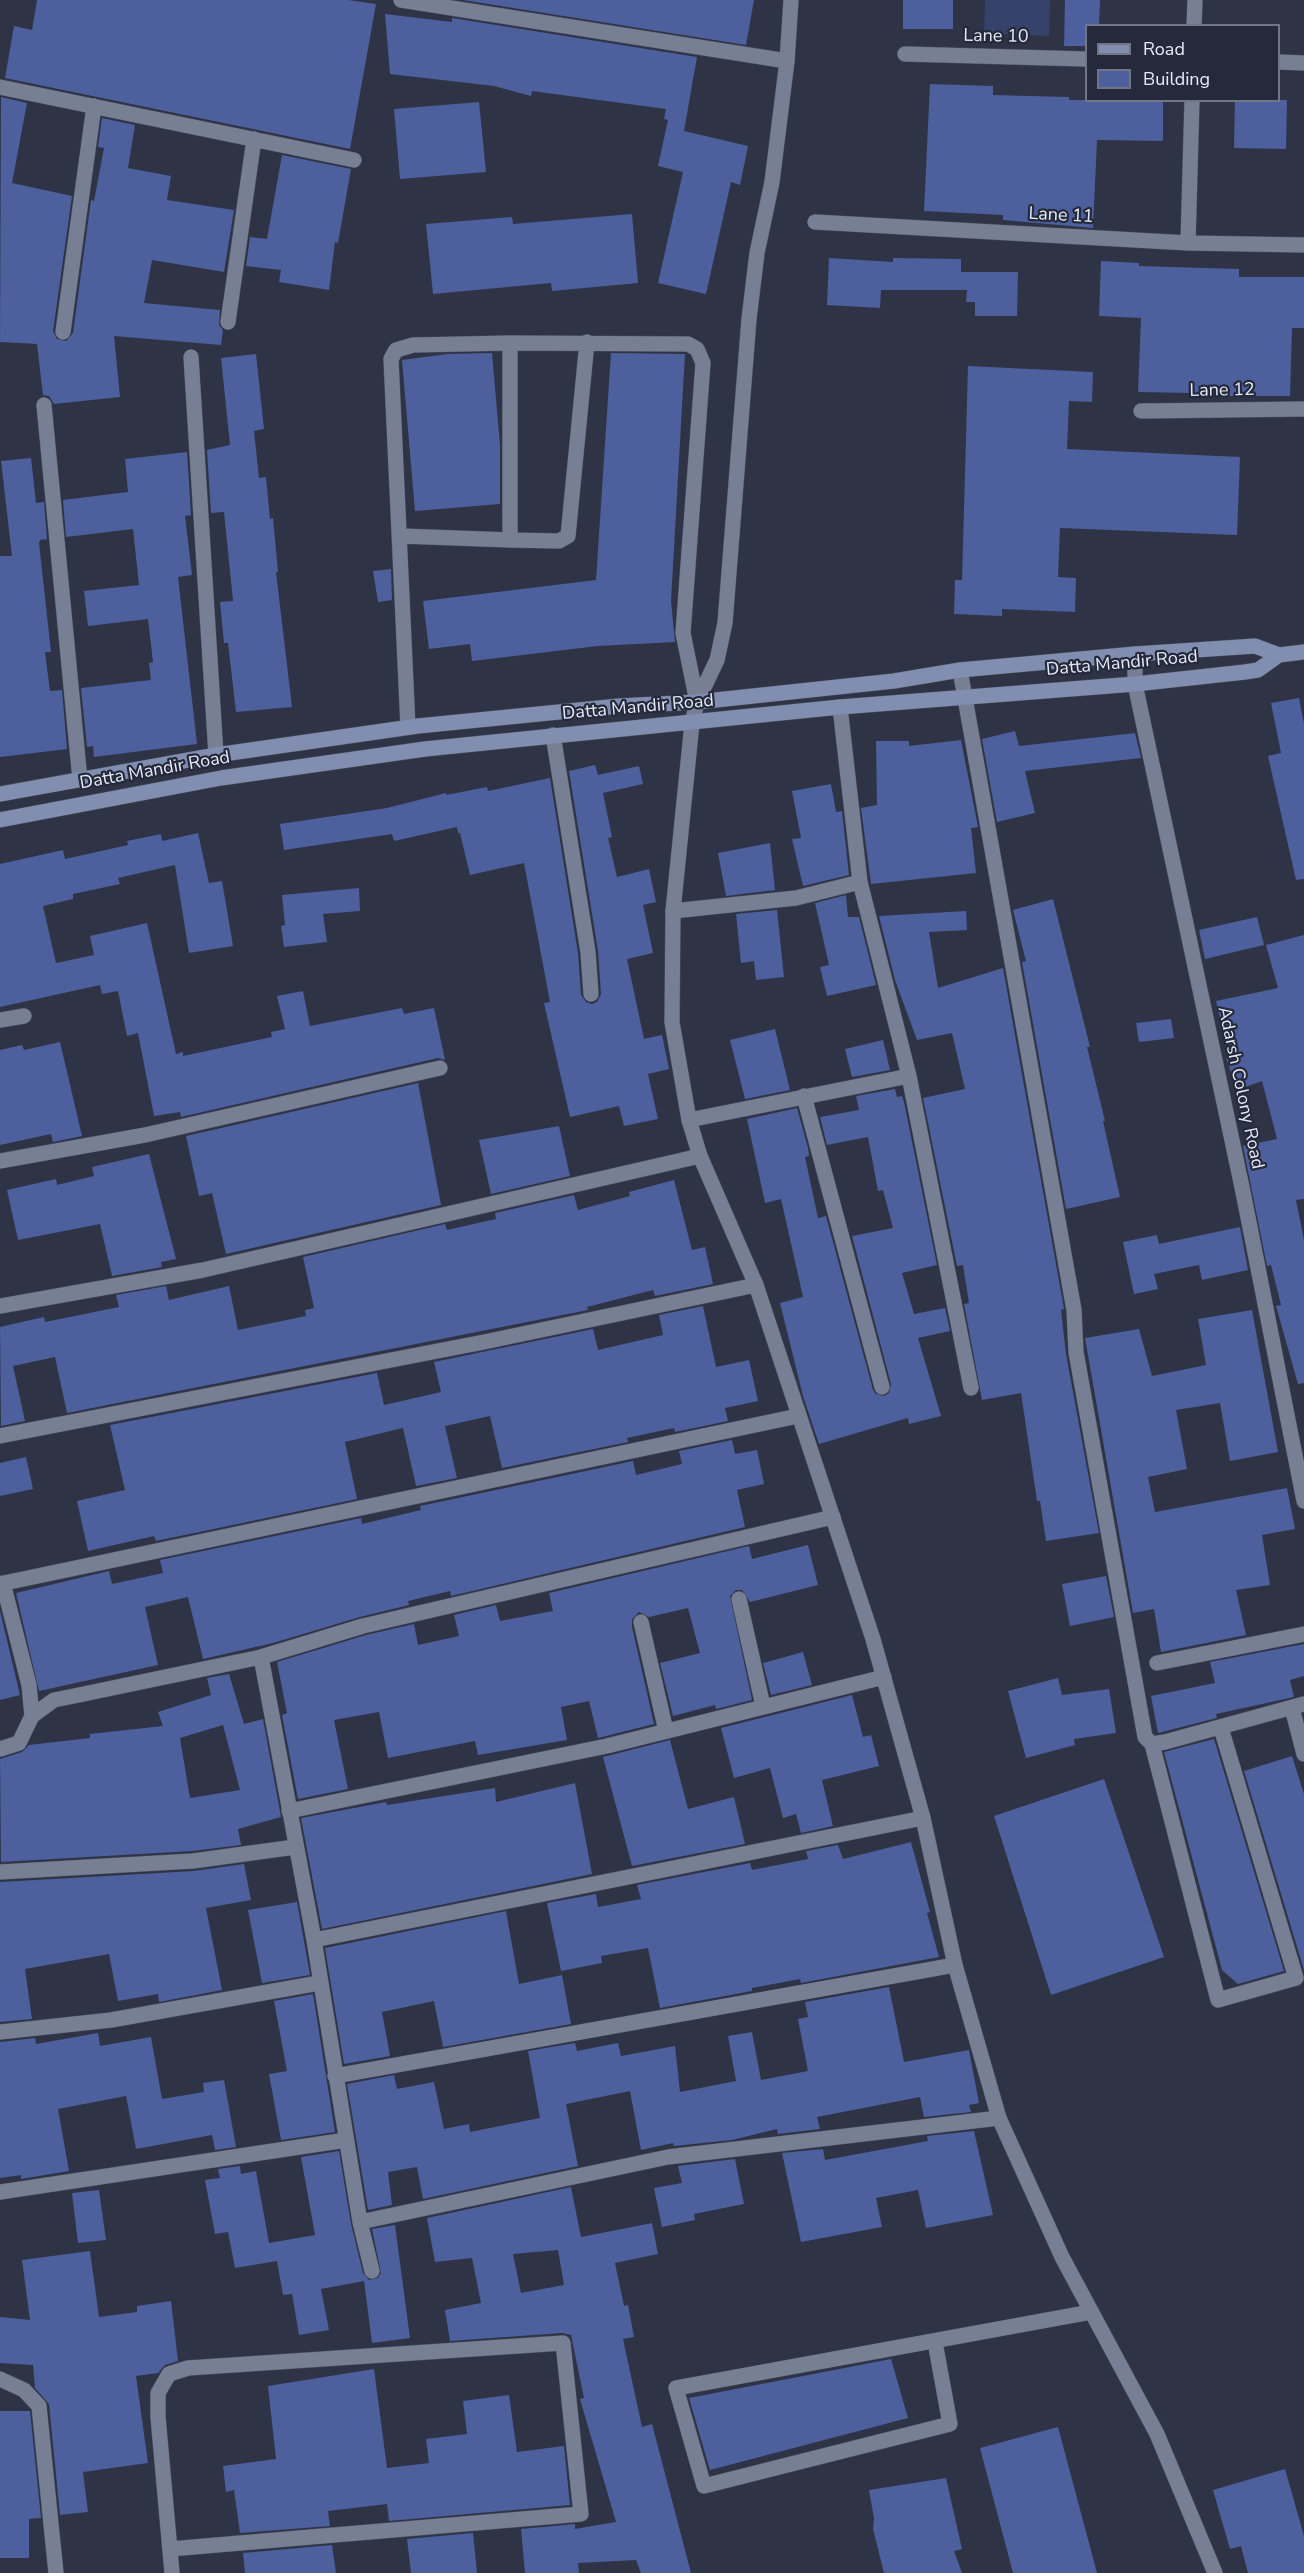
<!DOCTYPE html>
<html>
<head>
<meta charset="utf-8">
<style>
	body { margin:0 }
	#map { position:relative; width:1304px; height:2573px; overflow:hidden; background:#2e3446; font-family:"Nunito Sans",sans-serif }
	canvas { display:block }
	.legend { position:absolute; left:1085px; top:24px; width:195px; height:78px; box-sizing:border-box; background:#242a3c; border:2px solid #717686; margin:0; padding:8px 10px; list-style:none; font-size:18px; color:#e5e9f5 }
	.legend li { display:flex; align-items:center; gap:12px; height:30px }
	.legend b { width:30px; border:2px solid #717686 }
</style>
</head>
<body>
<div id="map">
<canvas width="1304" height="2573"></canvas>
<ul class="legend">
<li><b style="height:8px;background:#828eb0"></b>Road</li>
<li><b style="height:16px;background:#4d5f9c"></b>Building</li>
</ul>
</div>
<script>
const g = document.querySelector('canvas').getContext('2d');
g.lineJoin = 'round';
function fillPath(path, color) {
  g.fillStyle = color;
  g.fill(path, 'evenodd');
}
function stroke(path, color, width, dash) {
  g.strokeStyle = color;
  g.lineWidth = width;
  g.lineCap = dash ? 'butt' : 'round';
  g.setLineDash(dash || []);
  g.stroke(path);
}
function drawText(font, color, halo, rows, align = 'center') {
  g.font = font + ' "Nunito Sans",sans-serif';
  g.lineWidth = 4.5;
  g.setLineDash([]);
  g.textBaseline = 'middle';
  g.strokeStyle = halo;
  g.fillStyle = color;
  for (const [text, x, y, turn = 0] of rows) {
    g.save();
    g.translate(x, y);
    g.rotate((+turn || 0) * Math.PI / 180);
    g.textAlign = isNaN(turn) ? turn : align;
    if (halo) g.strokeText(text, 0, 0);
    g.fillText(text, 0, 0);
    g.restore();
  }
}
const green = new Path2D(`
	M985,0H1050L1049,36L984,33Z`);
const building = new Path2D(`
	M37,0H348L376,4L350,149L5,78L14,26L32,30Z
	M463,0H754L746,45Z
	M903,0H953V29H903Z
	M1065,0H1100L1099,26H1086V46H1064Z
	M385,14L452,22V18L697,57L684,131L748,146L740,185L731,182L706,294L658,283L683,172L658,166L668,120L664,119L666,109L532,91L531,96L494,86L390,74Z
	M930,84L993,86V95L1069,97V100H1163V141L1097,140L1093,228L1003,220V215L924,211Z
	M1,97L27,103L12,183L72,196L53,331L57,339L66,341L73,333L91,200L94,201L104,148L98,147L102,118L135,125L128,168L171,176L167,200L234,210L224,272L152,260L144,303L220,310L219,325L223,330L221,345L114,336L120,397L54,404L49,396L43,395L37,344L0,342Z
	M1235,100H1287L1286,149L1234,148Z
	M479,102L486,172L400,179L394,109Z
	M282,155L351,169L338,243L335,242L329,290L279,282L281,270L246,266L250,237L267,239Z
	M632,214L638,283L552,291L551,283L433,294L426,224L512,217L513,224Z
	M829,258L893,262V258L961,259V272H1018L1017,316H975V302H966L967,290H881L880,308L827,305Z
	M1101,261L1139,263V266L1239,269V277H1304V328H1292L1290,396H1191V393L1138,392L1141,318L1099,316Z
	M492,353L500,445V504L415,511L402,360L448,354Z
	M611,353L685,354L671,601L675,642L598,646L472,661L470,644L429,649L423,601L596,580Z
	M256,354L264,429L254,431L259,478L266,477L270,519L273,518L278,572H276L292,707L236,712L228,643H224L220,602L233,601L224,512L211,513L207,450L230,445L221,358Z
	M968,366L1093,372L1092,402L1069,401L1067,449L1240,457L1237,535L1060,528L1058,577L1076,578L1075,612L1002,609V616L954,614L955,580H962Z
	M187,452L191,515L185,516L192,575L178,577L197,744L94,757L93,746L87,747L81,688L151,680L149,663L153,662L148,619L88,626L84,591L139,585L133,529L66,537L63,500L128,492L125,459Z
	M31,458L36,503L44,502L47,539L40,540L39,543L51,652H45L50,691L62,690L67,749L0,757V556H12L1,461Z
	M391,569L392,600L378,602L373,571Z
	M1299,698L1304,724V879L1296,880L1268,756L1281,753L1271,703Z
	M1015,731L1019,746L1135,733L1141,758L1025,771L1035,813L997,822L982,739Z
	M961,740L978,827L971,828L976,873L871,884L861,808L877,805L876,741H909V746Z
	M595,765L598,775L639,766L643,784L603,793L612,837L608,838L617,877L649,869L656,902L643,905L653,953L627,959L644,1039L662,1035L669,1069L648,1074L658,1119L624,1126L619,1106L570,1117L544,1003L550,1002L524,863L470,875L460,833H458L457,827L394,841L392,834L284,850L280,824L387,808L446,793V795L487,787L488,791L550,778L578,953L581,995L586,1002L592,1004L597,1002L601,994L598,951L569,771Z
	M831,784L836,812L842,811L849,875L803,886L792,839L801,838L792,791Z
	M198,833L209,883L222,881L233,946L189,953L175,865L118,878L120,884L73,894V899L43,906L56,963L94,955L90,936L147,923L176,1054L183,1052V1056L272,1037L271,1032L285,1029L277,996L303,991L310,1026L402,1008L404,1014L434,1008L445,1060L438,1058L181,1117L180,1112L154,1116L138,1033L127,1036L118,991L102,994L100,985L0,1007V864L63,850L65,859L128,845L127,841L161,834L162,841Z
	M770,843L775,890L726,896L718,853Z
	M359,888L360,911L323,914L327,942L284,947L281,926L285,925L282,895Z
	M846,895L848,917H859L876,985L827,996L820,967L829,965L815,903Z
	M1053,899L1090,1047H1087L1105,1121H1103L1120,1197L1066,1209L1022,962L1026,961L1013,910Z
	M777,910L784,977L756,980L754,961L741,963L736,914Z
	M966,911L967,930L929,932L938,988L1003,968L1064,1309L1061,1310L1066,1354L1099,1533L1046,1541L1040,1501H1037L1021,1393L982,1400L964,1304L969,1303L963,1265L957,1266L956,1261L923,1098L965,1089L952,1033L917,1040L895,980L879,916Z
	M1257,917L1264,945L1205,959L1199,930Z
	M1304,935V1199L1296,1200L1304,1240V1383L1298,1384L1276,1306L1281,1305L1271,1265L1267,1266L1243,1146L1277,1139L1262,1081L1237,1090L1226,1058L1229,1057L1216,1001L1278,988L1266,945Z
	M1171,1019L1174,1038L1139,1042L1136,1023Z
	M775,1029L790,1090L745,1099L730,1040Z
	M883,1040L890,1070L852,1077L845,1049Z
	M60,1042L82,1136L53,1142L51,1134L0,1145V1050L22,1045L24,1050Z
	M418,1083L441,1205L226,1254L212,1193L199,1196L186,1136Z
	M895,1089L897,1097L902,1096L904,1102L937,1265L902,1273L914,1314L945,1308L950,1331L918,1338L941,1416L909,1424L908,1418L819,1444L803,1396L780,1303L803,1297L781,1199L765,1203L747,1119L797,1108L808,1148L809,1156L805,1157L818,1218L826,1216L873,1390L876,1394L884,1396L889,1393L891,1384L852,1236L893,1228L883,1190L878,1191L868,1137L827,1145L820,1117L859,1110L856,1096Z
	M559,1126L570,1176L491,1194L479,1140Z
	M149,1154L176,1259L161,1262L162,1267L112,1276L100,1224L18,1240L7,1190L56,1179L57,1185L94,1176L92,1167Z
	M674,1180L692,1250L705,1247L713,1284L655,1296L653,1290L587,1307L588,1310L67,1413L55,1357L13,1366L25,1421L1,1426L0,1327L44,1317L45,1322L119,1307L116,1295L166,1286L169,1300L229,1286L238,1330L306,1316L305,1310L314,1308L303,1257L445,1224L447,1230L496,1219L495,1213L574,1195L578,1210L630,1196L629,1192Z
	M1240,1227L1248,1270L1202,1280L1199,1265L1154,1274L1158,1289L1134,1294L1123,1242L1157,1235L1159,1244Z
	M703,1306L716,1367L749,1360L758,1401L725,1408L728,1421L675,1432L674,1428L627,1438L628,1442L502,1468L490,1416L445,1426L457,1478L416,1486L403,1428L345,1442L357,1499L156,1541L154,1536L88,1551L77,1501L125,1490L110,1425L377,1373L384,1405L441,1392L434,1362L593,1329L598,1350L663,1335L659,1315Z
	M1252,1310L1278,1452L1230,1461L1220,1403L1176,1410L1187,1469L1148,1477L1155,1512L1287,1488L1295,1529L1262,1535L1270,1585L1236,1590L1246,1635L1161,1652L1154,1609L1133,1613L1085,1338L1139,1329L1152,1376L1206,1365L1198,1319Z
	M732,1440L735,1454L757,1450L764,1484L737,1490L745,1527L451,1596L450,1591L408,1601L409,1605L360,1617L273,1643L203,1659L188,1597L145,1607L158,1665L39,1691L16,1593L109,1571L112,1584L163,1573L160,1560L361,1518L362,1524L421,1510L420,1506L633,1461L636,1475L682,1464L679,1451Z
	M26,1457L33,1489L0,1496V1463Z
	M808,1545L818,1585L750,1602L742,1590H736L730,1596L752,1700L716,1709L715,1705L673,1716L660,1663L700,1653L688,1608L649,1617L639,1612L632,1619V1627L654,1724L598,1738L589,1701L561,1707L567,1740L478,1755L475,1741L388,1758L379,1712L334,1720L348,1789L298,1799L282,1715L287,1713L277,1662L366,1635L414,1624L418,1645L459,1636L454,1615L496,1605L500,1621L553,1611L549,1593L749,1546L752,1559Z
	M1106,1576L1114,1617L1070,1626L1062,1584Z
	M0,1611L20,1695L0,1700Z
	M1304,1644V1676L1290,1680L1294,1697L1216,1714L1217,1718L1158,1733L1151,1696L1215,1683L1210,1662Z
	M803,1652L812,1685L771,1695L763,1663Z
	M229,1674L244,1724L263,1719L281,1817L238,1829L241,1845L192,1851L1,1862L0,1759L22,1752L29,1745L90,1738V1734L163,1726L158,1712L211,1695L207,1678ZM223,1725L240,1790L190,1798L180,1738Z
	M1058,1678L1062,1695L1109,1689L1116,1733L1074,1739L1075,1745L1026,1758L1008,1691Z
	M852,1695L863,1737L871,1735L879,1766L822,1780L833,1826L801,1833L796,1814L783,1818L770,1768L734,1778L721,1728Z
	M1214,1739L1284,1971L1238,1984L1222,1970L1164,1752Z
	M670,1740L688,1809L734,1797L745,1844L632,1866L603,1757Z
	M1292,1756L1304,1794V1970L1244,1771Z
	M1104,1779L1164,1957L1051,1995L994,1816Z
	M575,1783L592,1874L322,1929L301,1818L386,1802L387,1805L495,1788L496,1802Z
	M911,1842L930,1912L927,1913L939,1957L801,1983L800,1979L752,1988V1991L660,2008L648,1948L601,1956L602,1963L561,1971L547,1903L596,1894L598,1907L641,1899L637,1885L750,1863L752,1870L808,1859L806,1851L838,1845L843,1859Z
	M244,1864L251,1900L206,1908L222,1990L159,2002L158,1994L118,2001L109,1954L25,1969L32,2019L0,2022V1882L194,1871Z
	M297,1902L310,1975L262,1983L248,1910Z
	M506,1911L519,1984L562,1975L571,2024L443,2047L434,2001L382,2012L390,2056L344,2064L325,1948Z
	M889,1987L904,2062L969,2050L979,2103L969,2105L971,2112L924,2117L920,2097L817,2117L820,2129L778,2134L777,2129L732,2140L674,2146L673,2143L641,2150L630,2091L566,2104L578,2166L423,2199L417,2167L388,2172L392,2205L368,2210L347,2084L394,2075L397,2089L434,2082L444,2129L469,2124L470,2132L540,2118L528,2051L575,2043L577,2051L618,2043L621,2056L675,2046L680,2092L736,2081L728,2036L752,2032L761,2080L808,2071L798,2019L808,2017L805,2002Z
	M313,1994L335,2132L281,2140L269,2074L287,2071L274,2001Z
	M98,2033L100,2046L151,2037L162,2099L204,2092L203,2083L224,2080L236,2147L215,2150L212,2135L136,2149L126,2096L58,2109L69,2171L21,2179V2175L0,2178V2042L35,2038L36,2044Z
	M974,2131L993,2215L926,2228L918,2190L876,2198L882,2227L801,2242L782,2153L823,2149L825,2160L928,2141L927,2136Z
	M339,2151L351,2224L363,2273L369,2280L378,2278L381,2273L372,2229L395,2225L410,2338L372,2343L364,2281L321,2289L329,2330L299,2335L292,2294L283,2295L277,2261L235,2268L228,2232L215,2234L205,2180L220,2178L218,2169L240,2166L241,2174L256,2171L269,2243L315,2235L301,2157Z
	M735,2159L744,2204L694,2214L695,2220L662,2227L654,2188L682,2183L678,2166Z
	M571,2187L581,2237L652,2223L658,2254L615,2263L624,2306L628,2305L634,2337L623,2339L642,2427L652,2424L691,2573H641L636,2560L578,2563L579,2573H525L521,2529L575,2524V2529L616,2522L580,2399L584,2398L571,2335L562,2333L450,2341L445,2310L481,2303L472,2258L435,2262L427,2218ZM558,2250L564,2285L521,2293L513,2254Z
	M99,2190L106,2240L78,2243L72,2193Z
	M90,2251L99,2317L137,2312V2306L171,2301L178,2361L165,2365L158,2373L136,2376L148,2463L83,2472L88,2512L60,2515L49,2404L35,2388L33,2365L0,2363V2317L30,2320L22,2260Z
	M891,2359L908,2418L710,2470L689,2398Z
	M374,2369L387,2468L429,2463L426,2439L467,2434L463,2401L509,2395L517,2452L564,2446L570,2505L389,2521L387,2504L328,2511L330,2526L240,2533L234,2490L226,2492L223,2466L276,2459L268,2386Z
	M0,2411H30L41,2518L29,2519V2558H0Z
	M1058,2427L1097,2573H1013L980,2448Z
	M1285,2469L1304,2536V2573H1248L1241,2546L1230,2549L1213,2490Z
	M946,2478L962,2549L954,2551L962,2573H884L873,2529L874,2518L869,2490Z
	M473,2533L477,2573H411L407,2539Z
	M332,2545L336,2573H245L243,2553Z`);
const minor = new Path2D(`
	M401,0L787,61
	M1194,26L1195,0
	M905,54L1086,59
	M1278,62L1304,63
	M0,87L354,160
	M815,222L1188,243L1304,245
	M1188,243L1192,100
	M228,322L254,139
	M63,332L94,106
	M191,357L216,755
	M44,405L80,780
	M1141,411L1304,409
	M401,536L510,540V343L688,344L697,349L703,363L683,633L697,702
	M510,540L559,541L568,536L587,342
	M1135,654V684L1243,1192L1304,1501
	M960,670L1074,1310L1076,1352L1145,1737L1152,1744L1165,1742L1304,1704
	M840,707L860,882L909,1076L971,1388
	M408,727L391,359L396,350L413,345L510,343
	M553,735L588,952L591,994
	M673,911L796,898L860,882
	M0,1020L24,1016
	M804,1096L882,1387
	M689,1120L909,1076
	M0,1161L145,1135L440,1068
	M0,1306L203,1270L700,1156
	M0,1436L484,1342L756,1285
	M0,1584L798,1416
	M739,1599L763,1706
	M641,1622L666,1731
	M261,1657L314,1940L360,2222L372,2271
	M1157,1663L1304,1634
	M1292,1708L1304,1754
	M32,1716L54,1700L74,1696L261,1657L363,1626L833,1517
	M1152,1744L1218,2000L1296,1978L1221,1728
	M0,1749L19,1743L32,1716L29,1685L3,1583
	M289,1811L607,1746L884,1677
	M0,1872L193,1861L295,1847
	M314,1940L923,1818
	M0,2032L111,2020L319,1983
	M335,2076L955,1965
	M0,2192L346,2140
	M360,2222L668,2157L999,2118
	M935,2342L950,2424L704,2486L676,2388L1091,2312
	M0,2379L24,2390L39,2406L56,2573
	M170,2549L581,2514L563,2343L188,2368L169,2374L158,2393V2417L172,2573`);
const tertiary = new Path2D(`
	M791,0L787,61L772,182L757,253L749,319L725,623L717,660L697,702L692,723L673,911L672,1022L689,1120L700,1156L756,1285L873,1639L923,1818L955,1965L999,2118L1062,2257L1157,2434L1215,2573`);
const secondary = new Path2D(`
	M0,794L216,755L418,726L619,706L697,702L894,681L960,670L1135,654L1255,646L1279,655L1304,652
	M0,820L221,778L425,749L840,707L1135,684L1245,672L1258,670L1279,655`);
const streetNames = [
	["Lane 10",996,37,1],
	["Lane 11",1061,216,3],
	["Lane 12",1222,391,-1],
	["Datta Mandir Road",1122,664,-5],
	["Datta Mandir Road",638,708,-5],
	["Datta Mandir Road",155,771,-10],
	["Adarsh Colony Road",1240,1088,78]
];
fillPath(green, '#364269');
fillPath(building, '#4d5f9c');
stroke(minor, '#4c5160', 16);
stroke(tertiary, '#4c5160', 16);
stroke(secondary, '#4c5160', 16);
stroke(minor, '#777f94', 15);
stroke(tertiary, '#777f94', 15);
stroke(secondary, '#828eb0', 15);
drawText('18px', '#e5e9f5', '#242a3c', streetNames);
</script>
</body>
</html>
